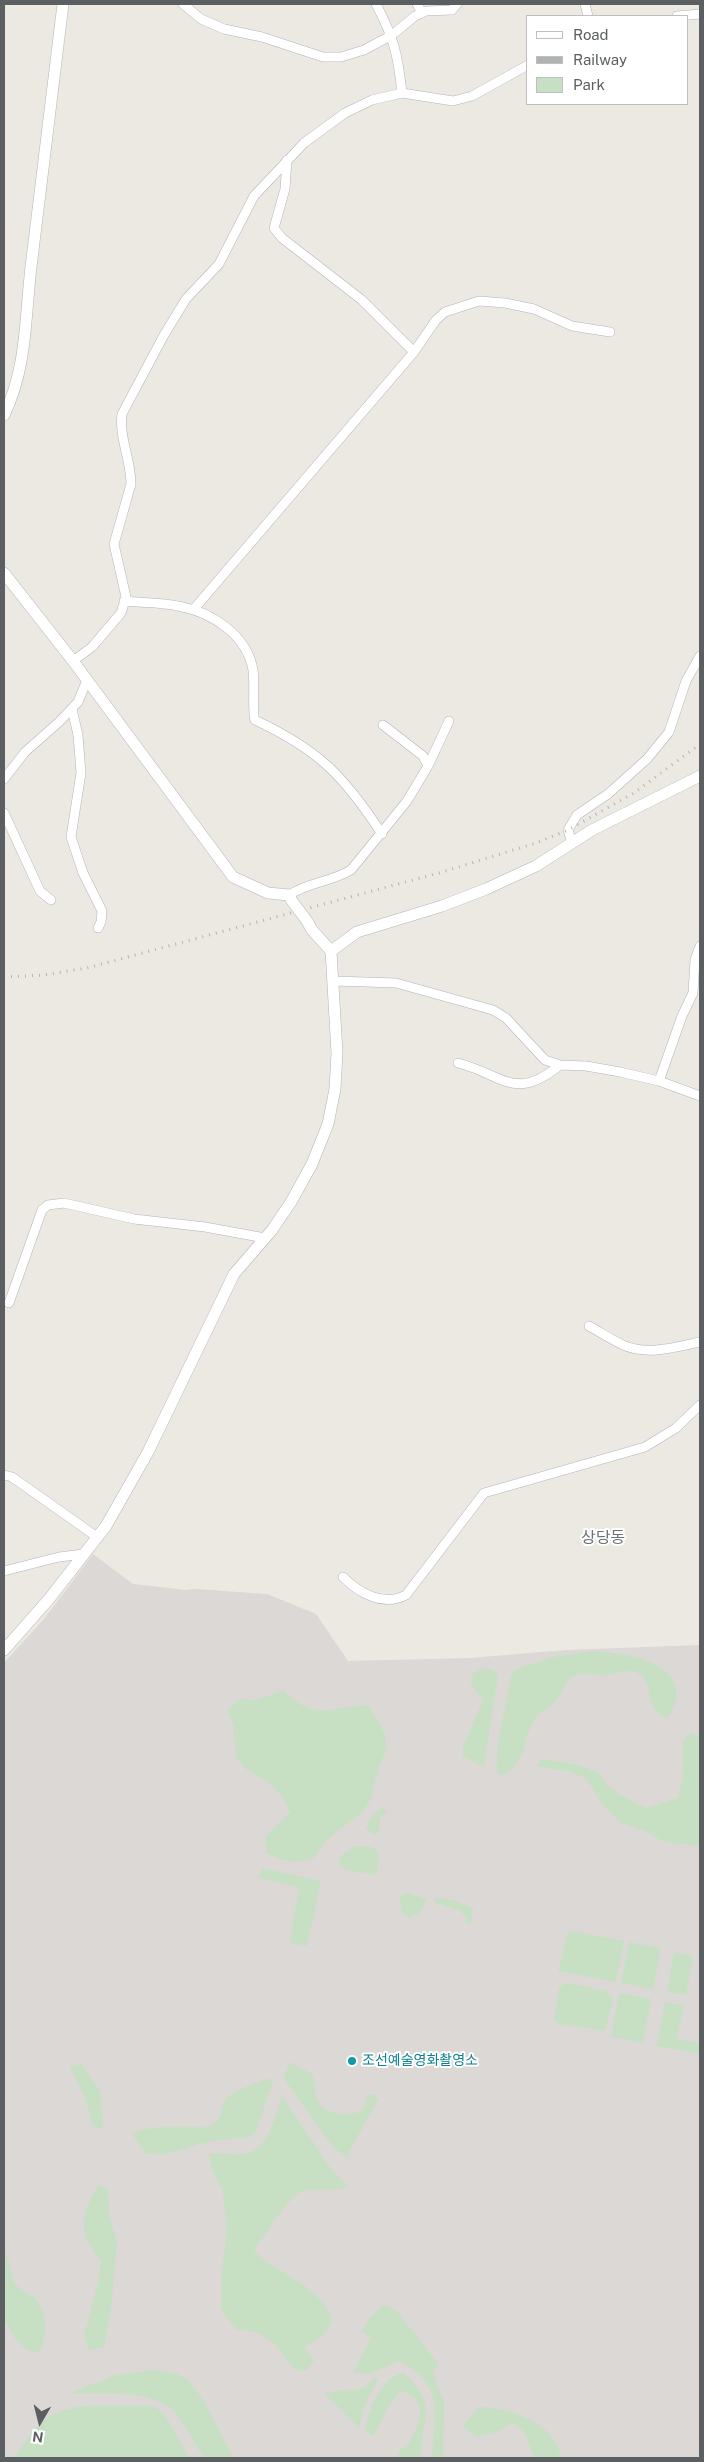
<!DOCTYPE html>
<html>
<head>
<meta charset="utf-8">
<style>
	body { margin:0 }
	#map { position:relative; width:704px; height:2462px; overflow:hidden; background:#ece9e3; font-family:"Public Sans",sans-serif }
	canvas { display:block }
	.frame { position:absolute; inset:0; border:5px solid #5b5f62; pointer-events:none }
	.legend { position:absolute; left:526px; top:15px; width:162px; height:90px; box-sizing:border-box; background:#fff; border:1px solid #bdbfc0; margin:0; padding:6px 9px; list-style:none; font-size:15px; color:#5b5f62 }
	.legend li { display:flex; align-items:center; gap:10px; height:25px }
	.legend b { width:25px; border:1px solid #bdbfc0 }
	.north { position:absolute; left:15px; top:2397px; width:50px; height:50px; -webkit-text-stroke:4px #fff; paint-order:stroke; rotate:188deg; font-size:14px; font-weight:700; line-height:20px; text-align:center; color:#5b5f62 }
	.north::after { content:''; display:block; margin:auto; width:18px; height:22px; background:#5b5f62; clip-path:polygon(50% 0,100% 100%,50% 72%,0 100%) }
</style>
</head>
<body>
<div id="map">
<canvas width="704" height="2462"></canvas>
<div class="frame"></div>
<ul class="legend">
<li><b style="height:6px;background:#fff"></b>Road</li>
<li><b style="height:6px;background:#b1b2b2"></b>Railway</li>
<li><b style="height:14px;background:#c7e0c3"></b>Park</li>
</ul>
<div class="north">N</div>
</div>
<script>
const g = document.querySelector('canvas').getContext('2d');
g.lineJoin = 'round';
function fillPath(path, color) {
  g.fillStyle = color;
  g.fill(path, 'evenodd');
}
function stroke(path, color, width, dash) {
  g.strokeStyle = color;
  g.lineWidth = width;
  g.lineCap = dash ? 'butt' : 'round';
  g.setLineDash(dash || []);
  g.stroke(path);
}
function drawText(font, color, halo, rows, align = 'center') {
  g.font = font + ' "Public Sans","Noto Sans KR",sans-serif';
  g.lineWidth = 4;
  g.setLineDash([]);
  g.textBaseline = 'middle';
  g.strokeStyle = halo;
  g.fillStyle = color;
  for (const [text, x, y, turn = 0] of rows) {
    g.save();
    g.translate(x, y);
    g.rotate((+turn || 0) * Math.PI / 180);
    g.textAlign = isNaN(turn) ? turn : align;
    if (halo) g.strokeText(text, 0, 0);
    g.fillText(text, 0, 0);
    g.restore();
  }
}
const industrial = new Path2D(`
	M93,1554L133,1584L186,1590L195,1589L267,1594L316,1614L348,1661L470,1658L566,1650L700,1645V2458H4V1663L44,1619Z`);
const green = new Path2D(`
	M593,1651C631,1653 701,1665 668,1718C639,1710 658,1681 636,1672C627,1669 616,1674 607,1675C596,1677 588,1672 577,1675C566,1678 564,1690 558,1698C552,1708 540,1710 534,1721C522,1741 528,1755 507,1774L499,1775C491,1756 508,1701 511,1677L514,1670L553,1657Z
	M484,1668L494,1670L498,1675L484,1767L463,1756V1746L483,1700L471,1684L473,1673Z
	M284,1690C313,1722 331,1707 369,1705L385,1735L386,1751L379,1766L371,1798L363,1812L337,1831L325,1842L314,1858C294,1863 283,1863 266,1852V1836L290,1813L283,1798L273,1786L246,1769L236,1757L233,1724L227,1709L240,1699L257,1700Z
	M692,1733L700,1736V1846L665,1842L645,1831L621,1823L601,1802L586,1778L571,1772L537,1766L541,1759L575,1764L598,1772L607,1785L617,1793L645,1808L678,1798L683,1775V1740Z
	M383,1808L387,1812L380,1817L379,1830L375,1835L366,1829C369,1819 372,1813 383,1808Z
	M368,1846L377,1850L379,1858L376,1875L346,1870L339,1864L341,1856L353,1847Z
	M262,1868L321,1881L307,1946L290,1943L299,1887L259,1878Z
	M407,1893L427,1899L420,1913L410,1918L402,1913L399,1896Z
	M435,1898L453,1900L473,1908L471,1924L465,1922L466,1916L459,1910L435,1903Z
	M572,1931L624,1941L616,1982L558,1971L568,1932Z
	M629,1942L661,1948L653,1989L621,1983Z
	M674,1952L693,1956L686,1995L667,1992Z
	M567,1983L607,1991L613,1999L605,2031L559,2024L554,2021L559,1989L562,1985Z
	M619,1993L651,1999L643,2043L611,2037Z
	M665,2002L684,2005L677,2039L700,2043V2054L657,2046Z
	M289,2062L312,2074C315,2082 314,2089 316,2097C322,2117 349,2117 364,2110L367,2095L374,2094L378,2100L351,2148L348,2158L334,2148L284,2079Z
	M82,2064L100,2091L104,2125L99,2129L92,2125L86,2100L70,2066Z
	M274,2078L256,2132L248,2138L211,2141L162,2155L145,2153L132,2133C151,2126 168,2127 188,2127C194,2127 202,2128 208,2127C222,2123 220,2109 226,2099C231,2091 265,2079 274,2078Z
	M282,2096L333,2172L348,2186C334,2194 318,2186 302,2191C289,2195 263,2238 254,2251C275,2271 307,2282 325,2305C329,2309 330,2317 332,2323L323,2335L305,2347L314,2361L307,2370L297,2371C273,2346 274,2332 237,2330L221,2311V2278L227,2232L223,2192L213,2172L209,2153C221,2153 237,2156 249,2153C269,2147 276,2113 282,2096Z
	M98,2185L108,2189L109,2215L117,2242L111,2309L104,2347L89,2350L84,2336L98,2283L101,2261C77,2232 81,2216 98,2185Z
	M4,2252C12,2260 8,2275 16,2284C20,2290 29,2293 35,2298C48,2311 47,2338 39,2353C21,2352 9,2332 4,2315C0,2302 4,2267 4,2252Z
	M383,2305L396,2310L439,2365L433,2370L437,2385L444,2399L443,2458H432C434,2413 446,2387 400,2361L369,2374L353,2372L371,2338L362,2331L369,2319Z
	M153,2370C164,2372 178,2372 187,2380C203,2393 220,2435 232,2454L230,2458H205C193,2443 186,2424 173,2410C151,2389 99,2394 69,2393L116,2375Z
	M404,2373C441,2408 420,2417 422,2458H396L402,2448L408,2446C418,2425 432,2401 401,2391C387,2404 384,2421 373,2436L365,2430C369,2409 380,2377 404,2373Z
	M375,2378L378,2379L364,2407L359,2428L324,2393L364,2388Z
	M142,2405C146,2405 150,2405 154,2407C168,2411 180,2446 191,2458H13C22,2447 31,2432 42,2422C68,2400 109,2406 142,2405Z
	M479,2407C509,2408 557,2423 561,2458H535L524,2432L513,2423L497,2432L476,2437L463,2426Z`);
const minor = new Path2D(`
	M183,4L201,19L224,29L262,37L323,57H341L364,50L392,35L415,16L426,11L452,10L457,4
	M376,4C394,38 398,55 402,93
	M417,4L422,13
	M585,4L588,16
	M677,16L700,14
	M287,160L285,189L274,228L282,238L362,300L414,352
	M124,601C142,603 161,602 178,606C212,612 247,635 253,670C255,681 252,714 255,720C319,750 344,776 382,834
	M193,610L414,352L436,320L445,312L479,301L505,303L534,309L572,326L610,332
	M73,661L92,647L121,613L126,597L114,544L131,484C131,460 119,438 122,414L164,335L186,299L219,264L254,196L304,143L345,113L372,100L402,93L453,101L472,96L528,65
	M72,709L78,735L81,773L71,837L83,873L102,911L101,922L98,928
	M383,725L423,756L428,766
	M4,779L25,752L59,722L78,702L87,680
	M4,813L40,891L51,900
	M572,843L568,830L577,815L608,794L647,759L669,732L686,681L700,656
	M289,895C309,882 331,882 351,870L407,801L428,766L449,721
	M333,981L396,983L493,1010L506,1018L545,1060L560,1065L586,1066L620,1072L659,1081L700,1096
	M458,1063C504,1075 515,1102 560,1065
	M659,1081L682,1016L693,993L695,960L700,946
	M9,1303L42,1210L48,1205L64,1203L134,1219L205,1227L265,1238
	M589,1326C600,1332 612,1340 623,1345C647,1356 676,1347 700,1342
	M4,1475L12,1477L97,1537
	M4,1571L59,1557L84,1554
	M343,1577C359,1593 383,1607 406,1595L484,1493L645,1447L676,1428L700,1405`);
const tertiary = new Path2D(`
	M4,415C27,368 25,318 31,267C42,179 53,91 63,4
	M4,573L73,661L233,877L268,893L289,895L292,901
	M307,921L312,930L331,951
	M4,1650L49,1599L106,1526L148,1452L234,1274L272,1230L291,1202L312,1164L328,1124L335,1089L337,1053L331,951L357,932L442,906L486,889L536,866L592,830L700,776`);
const rail = new Path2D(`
	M4,977L44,975L87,968L439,873L536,843L568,830L634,793L700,744`);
const tertiaryBridge = new Path2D(`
	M292,901L307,921`);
const markers = [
	[352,2061,5,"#0f9aa8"]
];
const cultureNames = [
	["조선예술영화촬영소",362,2061]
];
const quarterNames = [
	["상당동",603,1538]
];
fillPath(industrial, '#dbd8d5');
fillPath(green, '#c7e0c3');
stroke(minor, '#b0b4b7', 10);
stroke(tertiary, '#b0b4b7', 12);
stroke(minor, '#fff', 9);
stroke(tertiary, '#fff', 11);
stroke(rail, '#b1b2b2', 3, [1, 6]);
stroke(tertiaryBridge, '#b0b4b7', 12, []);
stroke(tertiaryBridge, '#fff', 11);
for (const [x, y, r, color] of markers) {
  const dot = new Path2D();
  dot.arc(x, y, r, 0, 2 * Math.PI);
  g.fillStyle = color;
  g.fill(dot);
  stroke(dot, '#fff', 2);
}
drawText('14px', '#0d838f', '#fff', cultureNames, 'left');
drawText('16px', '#6c7174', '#fff', quarterNames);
</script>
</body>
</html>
